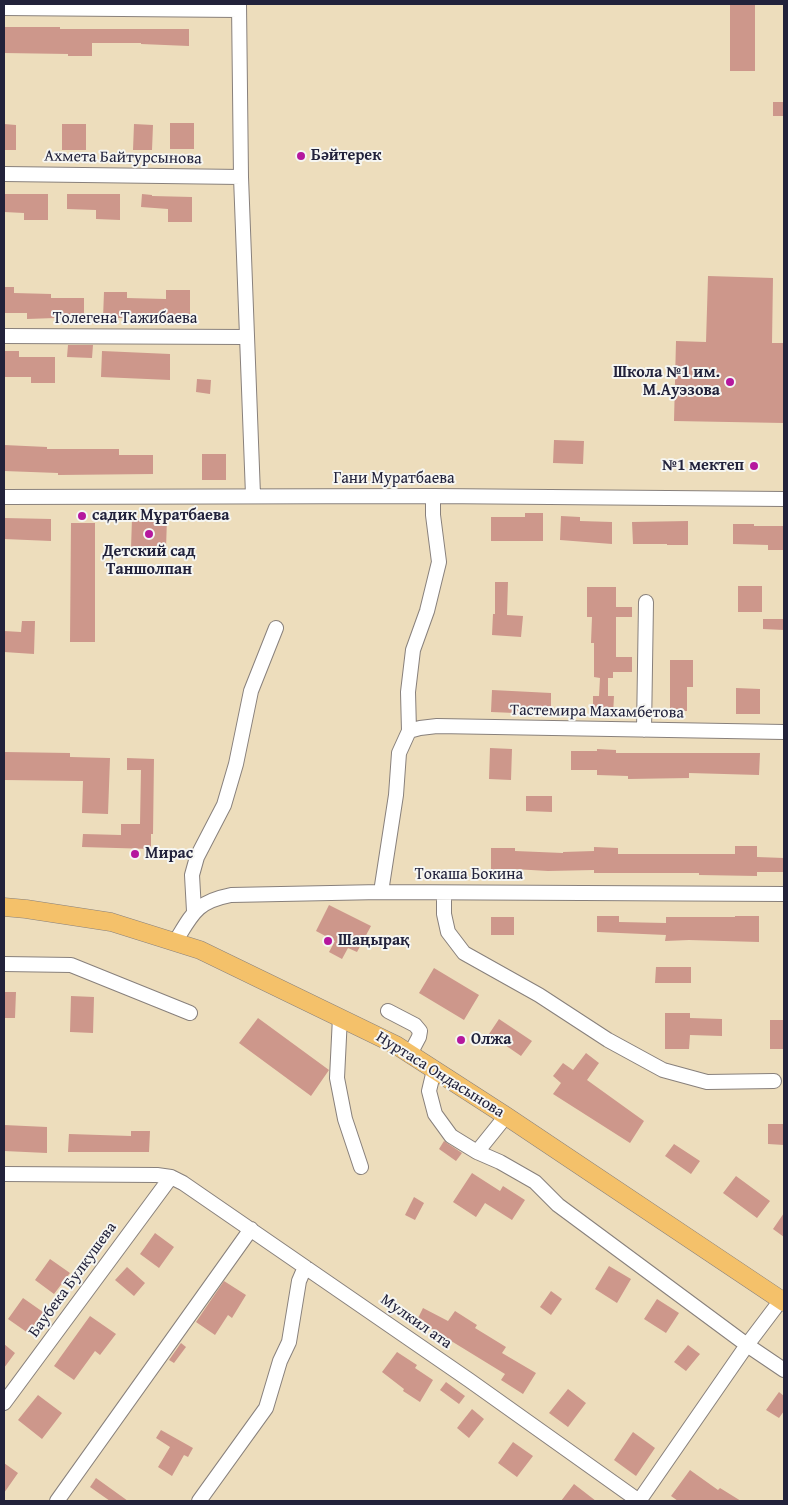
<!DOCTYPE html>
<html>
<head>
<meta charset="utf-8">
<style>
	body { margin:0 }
	#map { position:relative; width:788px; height:1505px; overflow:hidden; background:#edddbc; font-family:"Gentium Book Plus",serif }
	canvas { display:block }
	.frame { position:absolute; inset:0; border:5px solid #22223b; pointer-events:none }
</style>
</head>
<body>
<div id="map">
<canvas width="788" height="1505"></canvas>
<div class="frame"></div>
</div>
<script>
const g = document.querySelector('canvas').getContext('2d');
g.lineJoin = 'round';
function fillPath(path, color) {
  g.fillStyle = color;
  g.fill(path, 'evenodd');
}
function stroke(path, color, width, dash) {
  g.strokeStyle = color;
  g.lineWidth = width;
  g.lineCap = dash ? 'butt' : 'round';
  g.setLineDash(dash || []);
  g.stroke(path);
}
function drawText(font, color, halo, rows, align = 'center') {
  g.font = font + ' "Gentium Book Plus",serif';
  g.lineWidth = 4;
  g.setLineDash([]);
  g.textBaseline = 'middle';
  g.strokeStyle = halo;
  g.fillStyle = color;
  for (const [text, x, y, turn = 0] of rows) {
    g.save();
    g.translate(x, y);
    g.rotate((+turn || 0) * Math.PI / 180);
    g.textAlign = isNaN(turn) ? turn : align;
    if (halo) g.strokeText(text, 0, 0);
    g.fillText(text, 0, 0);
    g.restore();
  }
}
const building = new Path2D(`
	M730,4H755V71H730Z
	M4,27H60V29H189V46L141,44V43H92V56H68V54L4,53Z
	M773,102H784V116H773Z
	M170,123H194V149H170Z
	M4,124L16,125V150H4Z
	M62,124H86V150H62Z
	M134,124L153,125L152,150H133Z
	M4,194H48V220H24V213L4,212Z
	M67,194H120V220L96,219V210L67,209Z
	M142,194L152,195V196L192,197V222H168V209L141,207Z
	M708,276L773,278L772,343H784V423L674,421L676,341L706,342Z
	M4,287H14V293L51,294V298H84V317L27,319V313H4Z
	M166,290H190V316L127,315V318H103L104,292H127V298L166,299Z
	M68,345H93L92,358L67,357Z
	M4,351H19V357H55V383H31V377H4Z
	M102,351L170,354V380L101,377Z
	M197,379L211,380L210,394L196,392Z
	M554,440L584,441L583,464L553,463Z
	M4,445L47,447V449H119V455H153V474L58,475V473L4,471Z
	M202,454H226V480H202Z
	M525,513H543V541H491V517H525Z
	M561,516L580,517V521L612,522V544L560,540Z
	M4,518L51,519V541L4,539Z
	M132,518H167L166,549H131Z
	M688,521V545H667V544H633L632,522Z
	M71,523H95V642H70Z
	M733,524H754V526H784V550H768V545L733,544Z
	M495,582H508L507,615L523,616L521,637L492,635L493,614H495Z
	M738,586H762V612H738Z
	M587,587H616V607H632V617H616V657H632V672H613V678H608V696H614L613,715H593V696H599L600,678L594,677V643H591L592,617H587Z
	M763,619H784V630L763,629Z
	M22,621H35L34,654L4,652V631L21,632Z
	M670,660H693V687H687V711H670Z
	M736,688L760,689V714H736Z
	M492,690L551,693V712L516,711L515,713L491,712Z
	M490,748L512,749L511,780L489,779Z
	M597,749L616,750V753H760L759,775L689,773V778L628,779V776L597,775V770H571V751H597Z
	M4,752L70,753V757L110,758L108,814L82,813L83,781L4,780Z
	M127,758L154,759L153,834H151V849L82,847L83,834L121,835V824H140L141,770H127Z
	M526,796H552V812L526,811Z
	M735,846H757V857L784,858V872H757V876L699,875V873H594V870L548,871L514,869V871H491V848H515V851L563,853V852L594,851V847L618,848V854H735Z
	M329,905L371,926L357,952L348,948L342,959L329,952L335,941L316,931Z
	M597,916H619V922L666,923V917H735V916H759V942L689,940L665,941L666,935L597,932Z
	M491,917H514V935H491Z
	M656,967H691V983H655Z
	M434,968L479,995L464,1020L419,993Z
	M4,992H16L15,1018H4Z
	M71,996L94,997L93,1033L70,1032Z
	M665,1013H690V1018L722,1019V1036L690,1035L689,1049H665Z
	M258,1018L329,1070L311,1096L239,1043Z
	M499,1019L532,1041L521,1056L489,1034Z
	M770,1020H784V1049H770Z
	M586,1053L599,1063L587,1080L644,1121L630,1143L553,1094L561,1083L553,1076L563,1063L573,1070Z
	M768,1124H784V1145L768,1144Z
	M4,1125L47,1127V1153L4,1151Z
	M131,1131H150L149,1152H68L69,1134L131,1136Z
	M444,1141L462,1153L456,1161L439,1149Z
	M674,1144L700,1161L691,1174L665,1156Z
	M472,1173L500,1191L503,1186L525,1200L512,1220L485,1203L476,1217L453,1202Z
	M736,1176L770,1201L757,1218L723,1193Z
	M414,1197L424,1203L415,1220L405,1215Z
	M784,1213V1237L773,1229Z
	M155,1233L174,1247L159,1268L140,1254Z
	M50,1259L70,1273L54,1294L35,1280Z
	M609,1266L631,1279L617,1303L595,1289Z
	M127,1267L145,1283L134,1296L115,1280Z
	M224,1281L246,1295L232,1318L228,1315L215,1335L196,1322Z
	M551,1291L562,1299L551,1315L540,1307Z
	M23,1298L43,1312L28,1333L8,1319Z
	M657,1299L679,1313L666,1333L644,1319Z
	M423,1308L448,1321L455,1311L477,1325L475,1328L506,1347L502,1353L536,1373L523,1394L501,1380L505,1374L417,1320Z
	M90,1316L116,1334L100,1355L95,1351L74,1380L54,1366Z
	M181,1343L186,1347L174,1363L169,1360Z
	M4,1344L15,1353L4,1368Z
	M688,1345L700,1354L686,1371L674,1362Z
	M397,1352L417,1365L415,1368L433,1380L420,1402L403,1391L404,1389L382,1372Z
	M446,1382L465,1396L459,1404L440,1390Z
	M568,1389L586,1403L568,1427L549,1413Z
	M779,1392L784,1396V1411L779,1418L766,1410Z
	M38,1395L62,1413L42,1439L18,1420Z
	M472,1409L484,1419L469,1438L457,1428Z
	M161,1430L193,1448L188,1457L184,1455L172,1476L158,1467L170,1447L156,1438Z
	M633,1432L655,1448L636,1476L614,1460Z
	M513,1442L533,1456L517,1477L498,1463Z
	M4,1463L18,1473L4,1493Z
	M690,1470L718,1490L720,1488L741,1501H678L671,1496Z
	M96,1478L128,1501H110L90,1487Z
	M574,1484L596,1501H561Z`);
const minor = new Path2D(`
	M239,4L241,177L253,495
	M4,8L239,10
	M4,174L241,177
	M4,336L246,337
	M4,497L433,496L784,499
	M644,730L646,602
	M409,731L420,728L437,726L784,732
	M381,892L396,795L399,753L409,731L408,692L413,650L427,611L439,562L433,515V496
	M444,893V914L448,932L464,953L539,995L608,1040L663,1070L707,1082L774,1081
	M194,911L192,875L197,857L224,805L236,764L251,691L276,628
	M175,942C193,913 196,902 231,895L381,892L784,894
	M4,964L71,965L190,1013
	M388,1011L415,1025L420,1031L419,1037L410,1054
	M340,1017L337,1078L345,1119L361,1167
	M434,1070L429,1091L435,1114L451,1136L477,1152
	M506,1116L477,1152L500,1162L535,1182L558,1205L747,1345L784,1370
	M4,1174L157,1175L171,1177L183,1183L469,1380L639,1501
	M4,1403L171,1177
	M57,1501L251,1229
	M199,1501L266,1408L280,1361L289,1342L299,1281L305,1267
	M639,1501L747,1345L781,1300`);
const major = new Path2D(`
	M4,907L26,909L111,922L200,950L396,1045L506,1116L784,1302`);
const markers = [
	[301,156,5,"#b5179e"],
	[730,382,5,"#b5179e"],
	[754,466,5,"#b5179e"],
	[82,516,5,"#b5179e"],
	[149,534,5,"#b5179e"],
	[135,854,5,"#b5179e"],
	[328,941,5,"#b5179e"],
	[461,1040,5,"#b5179e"]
];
const poiNames = [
	["Бәйтерек",311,156],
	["Школа №1 им.",720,373,"right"],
	["М.Ауэзова",720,391,"right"],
	["№1 мектеп",744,466,"right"],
	["садик Мұратбаева",92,516],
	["Детский сад",149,552,"center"],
	["Таншолпан",149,570,"center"],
	["Мирас",145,854],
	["Шаңырақ",338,941],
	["Олжа",471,1040]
];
const streetNames = [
	["Ахмета Байтурсынова",123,158,1],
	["Толегена Тажибаева",125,319],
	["Гани Муратбаева",394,479],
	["Тастемира Махамбетова",597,712,1],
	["Токаша Бокина",469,875],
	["Нуртаса Ондасынова",440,1075,32],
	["Баубека Булкушева",73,1280,-54],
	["Мулкил ата",416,1322,35]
];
fillPath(building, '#cd978b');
stroke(minor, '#88807c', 16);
stroke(major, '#88807c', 19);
stroke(minor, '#fff', 14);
stroke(major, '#f4c16a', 18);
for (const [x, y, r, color] of markers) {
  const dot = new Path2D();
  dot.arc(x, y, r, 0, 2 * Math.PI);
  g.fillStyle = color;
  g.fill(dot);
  stroke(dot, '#f6f6f2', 2);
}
drawText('bold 16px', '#22223b', '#f6f6f2', poiNames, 'left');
drawText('16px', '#22223b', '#f6f6f2', streetNames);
</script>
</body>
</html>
